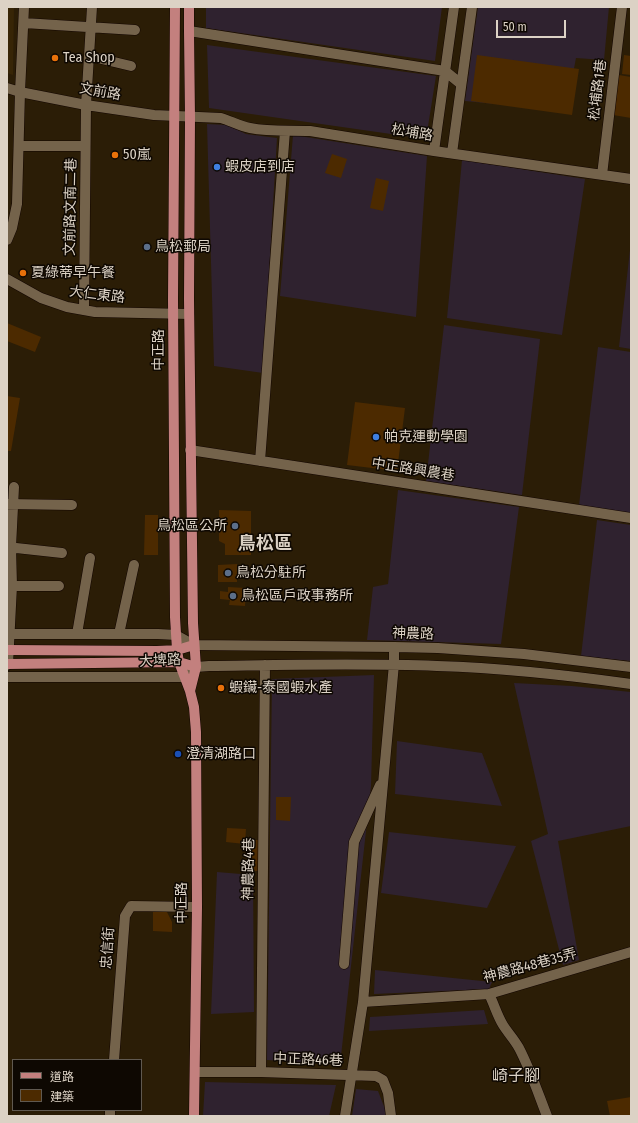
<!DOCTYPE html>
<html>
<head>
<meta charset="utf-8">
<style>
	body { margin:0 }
	#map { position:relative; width:638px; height:1123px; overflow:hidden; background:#2b1d06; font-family:"Fira Sans Condensed","Noto Sans TC",sans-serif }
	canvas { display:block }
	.frame { position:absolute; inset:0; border:8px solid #dcd2c5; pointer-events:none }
	.legend { position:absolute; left:12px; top:1059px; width:130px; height:52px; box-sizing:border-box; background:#0e0802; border:1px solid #605950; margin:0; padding:5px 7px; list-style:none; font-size:12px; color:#dcd2c5 }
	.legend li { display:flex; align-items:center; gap:8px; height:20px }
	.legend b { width:20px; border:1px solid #605950 }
	.scale { position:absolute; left:496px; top:20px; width:70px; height:18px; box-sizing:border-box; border:2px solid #dcd2c5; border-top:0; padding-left:5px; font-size:12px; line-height:14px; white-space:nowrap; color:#dcd2c5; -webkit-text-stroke:3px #0e0802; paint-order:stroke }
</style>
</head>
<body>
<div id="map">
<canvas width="638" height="1123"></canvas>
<div class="frame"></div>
<ul class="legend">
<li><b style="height:5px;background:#c3807e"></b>道路</li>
<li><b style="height:11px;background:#4c2a00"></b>建築</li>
</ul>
<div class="scale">50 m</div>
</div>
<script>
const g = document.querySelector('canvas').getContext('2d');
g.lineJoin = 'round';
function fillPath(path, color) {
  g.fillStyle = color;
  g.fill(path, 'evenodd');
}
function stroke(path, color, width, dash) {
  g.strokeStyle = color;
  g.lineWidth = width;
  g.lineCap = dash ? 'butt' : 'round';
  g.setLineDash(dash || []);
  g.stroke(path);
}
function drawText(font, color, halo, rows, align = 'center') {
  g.font = font + ' "Fira Sans Condensed","Noto Sans TC",sans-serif';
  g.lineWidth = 3;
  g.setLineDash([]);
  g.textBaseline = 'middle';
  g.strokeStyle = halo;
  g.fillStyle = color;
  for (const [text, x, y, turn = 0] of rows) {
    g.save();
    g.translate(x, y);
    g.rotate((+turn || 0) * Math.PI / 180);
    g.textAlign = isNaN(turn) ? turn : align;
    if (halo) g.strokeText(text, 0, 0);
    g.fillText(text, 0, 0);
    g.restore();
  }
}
const industrial = new Path2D(`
	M206,7H442L435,61L206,28Z
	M478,7H609L604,60L576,58L566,111L465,101Z
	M207,45L436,76L426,139L209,108Z
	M207,124L227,125L246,134L277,138L263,373L214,366Z
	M293,135L427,156L416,317L280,296Z
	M462,160L585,179L562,335L447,318Z
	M631,241V349L619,347Z
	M444,325L540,339L522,495L426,481Z
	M598,347L631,352V513L579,505Z
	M398,490L519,507L501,644L367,640L373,587L388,584Z
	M597,520L631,525V661L581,656Z
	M374,675L371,786L340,1065L267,1060L272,679Z
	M514,683L572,686L631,692V826L558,841L579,960L563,965L531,841L548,834Z
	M397,741L482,753L502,806L395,794Z
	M389,832L516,846L487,908L381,893Z
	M217,872L253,875L254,1012L211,1014Z
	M375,970L492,982L489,989L374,994Z
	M484,1010L488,1024L369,1031L370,1017Z
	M205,1082L336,1085L329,1116H203Z
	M356,1089L378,1091L385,1109L386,1116H352Z`);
const built = new Path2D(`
	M7,7H14L13,75L7,73Z`);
const building = new Path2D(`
	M477,55L579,69L572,115L471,101Z
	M624,55L631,56V75L622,74Z
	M619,75L631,77V118L613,115Z
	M332,154L347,159L341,178L325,173Z
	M376,178L389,181L383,211L370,208Z
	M7,323L41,337L35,352L7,341Z
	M7,396L20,398L11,451H7Z
	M355,402L405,408L397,471L347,465Z
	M219,510L251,511V555H225V544L219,541Z
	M145,515H158V555H144Z
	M237,564V582H218V565Z
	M228,587L246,588L245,606L229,605L230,600L220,599V591L228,592Z
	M276,797H291L290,821L276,820Z
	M227,828L246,829L245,844L226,842Z
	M248,840H260L261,871H249Z
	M153,912H167L172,922V932L153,931Z
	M631,1097V1116H610L607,1101Z`);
const minor = new Path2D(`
	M24,23L135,30
	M189,31L445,71L461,84
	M89,56L131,66
	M7,88L20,92L86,105L154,115L221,118C231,121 239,126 250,128C270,132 290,130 310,131L434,151L631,179
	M19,146H85
	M434,151L454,7
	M452,153L472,7
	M602,175L622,7
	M7,240L12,228L17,204L20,92L24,7
	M7,279L41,298L67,307L95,312L189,314
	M84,310L86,105L92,7
	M190,450L631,518
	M260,461L285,131
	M7,504L72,505
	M7,547L62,553
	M12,586H59
	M7,634H158L176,635L194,645L394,647L438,648L524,654L631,667
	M77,634L90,558
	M119,634L134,565
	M7,665L8,664L12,586L11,547L14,487
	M7,677H185L196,667L209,666C285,665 361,663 437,666C502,668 567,675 631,684
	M344,964L354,842L380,785
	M489,994C494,1004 497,1015 503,1025C508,1033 514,1039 519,1048C530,1069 538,1093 547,1116
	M363,1002L489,994L631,952
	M114,1060L125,916L131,906L197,907
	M195,1072H261L376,1076L383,1080L388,1093L391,1116
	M261,1072L265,665
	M110,1116V1110
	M345,1116L363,1002L394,664V647`);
const major = new Path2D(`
	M175,7L173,299L175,617L177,650L179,662L190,691L194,707L196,732L197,907L194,1116
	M189,7V31L190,117L189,299L193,623L196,667L190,691
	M7,650L157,651L177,650L194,645
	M7,664L179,662L196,667`);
const markers = [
	[55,58,4,"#e8710a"],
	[115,155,4,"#e8710a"],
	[217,167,4,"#3f7fe0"],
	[147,247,4,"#5c6f8a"],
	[23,273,4,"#e8710a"],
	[376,437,4,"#3f7fe0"],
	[235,526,4,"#5c6f8a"],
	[228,573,4,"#5c6f8a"],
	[233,596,4,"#5c6f8a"],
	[221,688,4,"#e8710a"],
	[178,754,4,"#1a4fb4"]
];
const poiNames = [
	["Tea Shop",63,58],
	["50嵐",123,155],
	["蝦皮店到店",225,167],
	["鳥松郵局",155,247],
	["夏綠蒂早午餐",31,273],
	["帕克運動學園",384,437],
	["鳥松區公所",227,526,"right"],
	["鳥松分駐所",236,573],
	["鳥松區戶政事務所",241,596],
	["蝦鑶-泰國蝦水產",229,688],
	["澄清湖路口",186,754]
];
const streetNames = [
	["松埔路1巷",598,90,-83],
	["文前路",100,92,10],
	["松埔路",412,133,9],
	["文前路文南二巷",71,207,-89],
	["大仁東路",97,295,7],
	["中正路",159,350,-90],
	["中正路興農巷",413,470,9],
	["神農路",413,634,2],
	["大埤路",160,661,-3],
	["神農路4巷",249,869,-89],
	["中正路",182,903,-90],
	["忠信街",108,948,-86],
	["神農路48巷35弄",530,966,-15],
	["中正路46巷",308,1060,2]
];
const quarterNames = [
	["崎子腳",516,1077]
];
const districtNames = [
	["鳥松區",265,544]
];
fillPath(industrial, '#2f222f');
fillPath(built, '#372506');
fillPath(building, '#4c2a00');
stroke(minor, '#130600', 11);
stroke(major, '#130600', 11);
stroke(minor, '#74634b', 10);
stroke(major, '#c3807e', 10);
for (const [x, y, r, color] of markers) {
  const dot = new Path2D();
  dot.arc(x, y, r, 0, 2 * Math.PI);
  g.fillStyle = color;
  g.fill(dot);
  stroke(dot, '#0e0802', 1.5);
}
drawText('14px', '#dcd2c5', '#0e0802', poiNames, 'left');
drawText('14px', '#dcd2c5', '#0e0802', streetNames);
drawText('16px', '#dcd2c5', '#0e0802', quarterNames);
drawText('bold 18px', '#dcd2c5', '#0e0802', districtNames);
</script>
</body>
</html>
